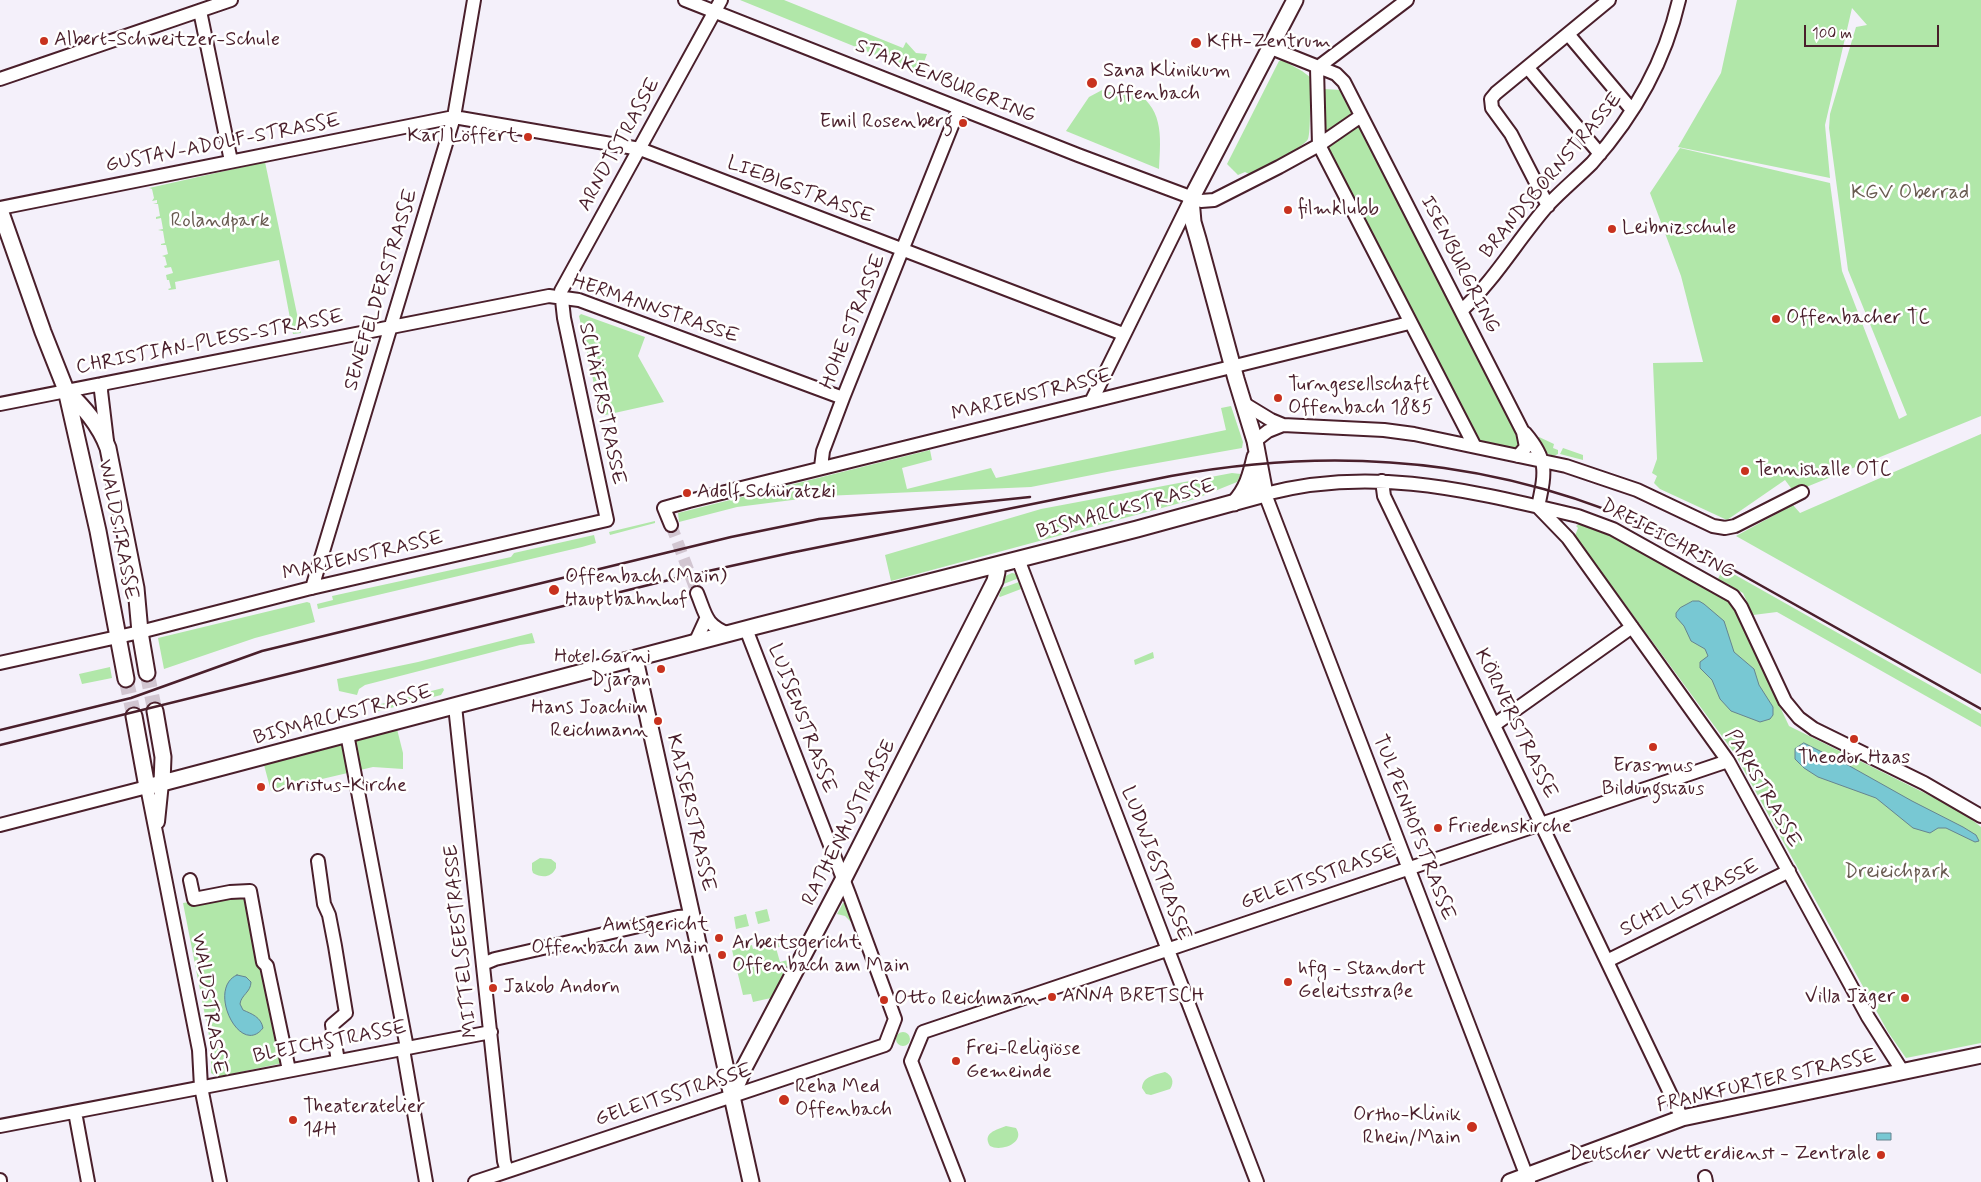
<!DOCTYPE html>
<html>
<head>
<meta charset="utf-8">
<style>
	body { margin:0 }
	#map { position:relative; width:1981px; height:1182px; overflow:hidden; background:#f4f0fa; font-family:Mynerve,sans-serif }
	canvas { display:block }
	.scale { position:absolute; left:1804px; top:25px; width:135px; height:22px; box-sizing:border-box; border:2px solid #4a1f2b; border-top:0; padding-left:6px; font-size:15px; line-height:18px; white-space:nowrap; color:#4a1f2b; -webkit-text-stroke:4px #fff; paint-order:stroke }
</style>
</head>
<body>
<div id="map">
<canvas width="1981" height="1182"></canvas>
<div class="scale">100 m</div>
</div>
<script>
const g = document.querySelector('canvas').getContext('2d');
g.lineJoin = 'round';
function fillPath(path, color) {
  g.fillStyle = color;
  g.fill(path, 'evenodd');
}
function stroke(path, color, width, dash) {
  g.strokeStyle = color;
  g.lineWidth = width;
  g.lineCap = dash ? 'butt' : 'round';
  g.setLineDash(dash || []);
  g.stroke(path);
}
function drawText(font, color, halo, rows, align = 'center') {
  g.font = font + ' Mynerve,sans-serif';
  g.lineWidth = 5;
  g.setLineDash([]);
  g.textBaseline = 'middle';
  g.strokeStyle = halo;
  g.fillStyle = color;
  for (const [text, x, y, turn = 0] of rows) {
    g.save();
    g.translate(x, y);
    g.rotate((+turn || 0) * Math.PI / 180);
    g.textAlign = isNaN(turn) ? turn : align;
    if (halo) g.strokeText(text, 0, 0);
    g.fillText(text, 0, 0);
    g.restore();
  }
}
const green = new Path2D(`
	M740,0H784L903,48L906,42L916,53L927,54L920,73Z
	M1737,0H1981V416L1794,492L1785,480L1727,520L1660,489L1654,483L1657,476L1652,473L1657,459L1653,363L1703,362L1681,276L1650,193L1680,148L1830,183L1842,271L1899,419L1907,415L1848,270L1829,128L1830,114L1856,27L1867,25L1852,8L1825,125L1830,178L1678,147L1721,73Z
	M1282,60L1302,71L1310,77C1310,86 1311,133 1308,139C1304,148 1260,168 1249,174L1245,172L1238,175L1227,164L1279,61Z
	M1104,89L1105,92H1130V89C1164,106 1161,135 1159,169L1066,131L1089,97Z
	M1324,89L1341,90L1354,113L1326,134L1322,133Z
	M1357,125H1360L1524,444L1516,450L1478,440L1326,146Z
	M265,162L301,333L293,334L279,260L175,282L176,289L169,290L168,289L171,288L169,280H167L166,275L173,273L171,267L165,268L164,266L167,265L165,257L162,256L168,254L166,245H161V244L165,243L163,231L158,230L163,229L161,218L156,219V217L160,216L158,204H153L157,203V200L152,201L154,198L152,189L149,188Z
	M581,314L645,337L638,356L664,402L601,416L579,316Z
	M1231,406L1243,442L1242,448L1112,471L1031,487L824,496L737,507L679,522L678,513L930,450L932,460L902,468L907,489L991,468L996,478L1226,430L1221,408Z
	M1981,434V674L1736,536L1793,505L1800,513Z
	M1539,437L1554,444L1553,448L1558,450V454L1554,456L1546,453L1537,440Z
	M1563,448L1583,455V460L1560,454Z
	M1232,473L1241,474L1237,482L1195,499L891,581L885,555L1041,509Z
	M655,521V523L610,535L609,532Z
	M1579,524L1600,527L1729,598L1789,726L1961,811L1981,827V1043L1906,1058L1888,1032L1735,754L1575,536L1578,528L1576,526Z
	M594,535L596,543L582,547L318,609L317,604L333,600L332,596L511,557L514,553Z
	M1723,568L1981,714V727L1777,612L1753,615L1743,593L1718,579Z
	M1012,573L1017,574L1019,578L1001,585L1003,577Z
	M1019,582L1021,589L1000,597L999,596L1002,588Z
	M307,602L310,603L315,622L255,638L164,669L158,638Z
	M532,633L535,643L520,645L365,685L359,689L357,695L339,691L337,679L418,662Z
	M1153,652L1154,658L1135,665L1134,660Z
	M110,667L112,678L82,684L79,674Z
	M443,688L444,690L441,695L375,712L374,708L377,705Z
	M397,729L403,753V769L373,767L271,791L264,765Z
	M540,858L551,859L556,863V868C551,878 542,878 533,873L532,870V863Z
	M1400,876L1401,879L1340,900L1339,897Z
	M249,893L283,1063L217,1077L211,1073V1046L183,903Z
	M843,903H846L853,919L851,922L845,916L837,914Z
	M767,909L770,921L758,924L755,912Z
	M746,914L749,926L736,929L734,917Z
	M784,938L785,945L776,948L780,962L788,960L789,963L771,998L753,1002L751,994L743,995L732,950L752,945L753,949L765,946L764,942Z
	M896 1039a7 7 0 1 1 14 0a7 7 0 1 1-14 0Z
	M1165,1072C1172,1075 1175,1082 1170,1089L1151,1095L1146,1094L1142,1088C1143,1076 1155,1075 1165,1072Z
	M1006,1126L1016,1128C1026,1143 1001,1152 990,1146C982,1133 996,1130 1006,1126Z`);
const water = new Path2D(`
	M1693,601H1699L1704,604L1724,621L1734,652L1754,669L1759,685L1773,707V715L1770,719L1760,722L1731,711L1720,699L1712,680L1700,668V662L1708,656L1705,649L1691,641L1684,626L1676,617V613L1680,608Z
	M1804,743L1846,764L1912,801L1963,827L1976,835L1979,841L1975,842L1946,828H1938L1930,833L1913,828L1876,798L1818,777L1804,768L1795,759V749Z
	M237,975L246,977L251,982C251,992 241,995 240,1004L243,1010C252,1014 261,1017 263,1028C240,1058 206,988 237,975Z
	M1877,1133H1891V1140H1877Z`);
const minorTunnel = new Path2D(`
	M671,525L697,593`);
const majorTunnel = new Path2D(`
	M147,673L155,711
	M126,679L134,716`);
const minor = new Path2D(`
	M685,0L1078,155L1201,201L1214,200L1279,167L1319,145L1361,116
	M1407,0L1317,68L1319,145L1474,445
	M200,11L231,161
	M1568,34L1632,110
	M1271,48L1336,74L1344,82L1523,432L1526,447L1518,456
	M1528,68L1600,154
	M0,79L231,0
	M1548,206L1511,134L1492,108L1491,99L1496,93L1609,0
	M0,208L454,117L640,149L1123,334
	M1461,311C1495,280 1518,239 1548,205C1562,190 1578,177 1592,163C1634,116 1665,61 1679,0
	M102,384L101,391L107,441
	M1092,400L1191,199
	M1243,403L1271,420L1283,425L1384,430L1414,434L1566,466L1637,490L1713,526L1725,528L1735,526L1802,492
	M0,404L549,296L579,300L843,398
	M1525,433C1549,461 1545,473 1538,507
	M1255,441L1268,431L1283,425
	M821,467L823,451L843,398L959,108
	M1254,476L1255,485L1251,486L1253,477Z
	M1382,481L1384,496L1682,1118
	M1538,507L1568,538L1728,761L1868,1017L1903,1072
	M671,525L664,508L689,501L1409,323
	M1018,559L1257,1182
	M312,588L454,117L474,0
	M697,593C706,615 705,625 729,634
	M695,643L706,619
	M0,663L140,632L307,589L607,520L564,318L561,291L721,0
	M455,706L504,1161L507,1171
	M1494,725L1632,627
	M347,734L407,1048
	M158,822L162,783
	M0,825L147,787L199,1050L201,1087L220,1182
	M318,861L324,904L329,915L335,946L346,1013L332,1025L338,1061
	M190,880L194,899L230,892L250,891L263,962L267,966L289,1070
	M1607,961L1789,871
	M483,964L495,959L678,917L693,916
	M403,1049L426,1182
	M75,1112L88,1182
	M0,1126L491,1032
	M1705,1177L1706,1182
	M0,1180V1182
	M475,1182L885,1045L895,1019L849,894L746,629
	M958,1182L911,1061L923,1032L1728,761
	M1529,1182L1265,494C1366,467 1458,488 1557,511L1578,516L1613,529L1733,596L1741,607L1785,701L1799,718L1814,729L1924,783L1981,816`);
const major = new Path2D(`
	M0,210L43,332L66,390L98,531L126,679
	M66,390C84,408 99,424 108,448L136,588L140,632L147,673
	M1234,503C1247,490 1251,474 1255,457
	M635,659L751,1182
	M155,711L163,757L162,783
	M134,716L147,787L757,626L1137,529L1265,494L1255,441L1236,379L1198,239L1193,222L1191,199L1295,0
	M732,1096L745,1066L843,880L995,581L997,572L995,566
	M1510,1182L1682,1118L1981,1055`);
const rail = new Path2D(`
	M0,730L131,698L262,651L731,537L819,519L1030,497
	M0,745L681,577L790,553L1171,476C1360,441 1533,464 1703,553L1981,709`);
const markers = [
	[44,41,5,"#c8321e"],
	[1196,43,6,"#c8321e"],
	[1092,83,6,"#c8321e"],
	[963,123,5,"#c8321e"],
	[528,137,5,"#c8321e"],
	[1288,210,5,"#c8321e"],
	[1612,229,5,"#c8321e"],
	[1776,319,5,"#c8321e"],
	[1278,398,5,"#c8321e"],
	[1745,471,5,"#c8321e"],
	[687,493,5,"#c8321e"],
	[554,590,6,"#c8321e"],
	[661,669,5,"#c8321e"],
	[658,721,5,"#c8321e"],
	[1854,739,5,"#c8321e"],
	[1653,747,5,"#c8321e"],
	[261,787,5,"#c8321e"],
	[1438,828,5,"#c8321e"],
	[719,938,5,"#c8321e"],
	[722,955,5,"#c8321e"],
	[1288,982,5,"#c8321e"],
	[493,988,5,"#c8321e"],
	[1052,997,5,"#c8321e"],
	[1905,998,5,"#c8321e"],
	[884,1000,5,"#c8321e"],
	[956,1061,5,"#c8321e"],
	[784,1100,6,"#c8321e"],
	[293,1120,5,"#c8321e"],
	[1472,1127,6,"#c8321e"],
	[1881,1155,5,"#c8321e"]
];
const poiNames = [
	["Albert-Schweitzer-Schule",54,41],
	["KfH-Zentrum",1207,43],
	["Sana Klinikum",1103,72],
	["Offenbach",1103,95],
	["Emil Rosenberg",953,123,"right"],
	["Karl Löffert",518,137,"right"],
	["filmklubb",1298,210],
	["Leibnizschule",1622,229],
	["Offenbacher TC",1786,319],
	["Turngesellschaft",1288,386],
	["Offenbach 1885",1288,409],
	["Tennishalle OTC",1755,471],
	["Adolf Schüratzki",697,493],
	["Offenbach (Main)",565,578],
	["Hauptbahnhof",565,601],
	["Hotel Garni",651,658,"right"],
	["Djaran",651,681,"right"],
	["Hans Joachim",648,709,"right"],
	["Reichmann",648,732,"right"],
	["Theodor Haas",1854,759,"center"],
	["Erasmus",1653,767,"center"],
	["Bildungshaus",1653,790,"center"],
	["Christus-Kirche",271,787],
	["Friedenskirche",1448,828],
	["Amtsgericht",709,926,"right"],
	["Offenbach am Main",709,949,"right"],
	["Arbeitsgericht",732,944],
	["Offenbach am Main",732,967],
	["hfg - Standort",1298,970],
	["Geleitsstraße",1298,993],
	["Jakob Andorn",503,988],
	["ANNA BRETSCH",1062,997],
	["Villa Jäger",1895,998,"right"],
	["Otto Reichmann",894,1000],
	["Frei-Religiöse",966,1050],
	["Gemeinde",966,1073],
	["Reha Med",795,1088],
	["Offenbach",795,1111],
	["Theateratelier",303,1108],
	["14H",303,1131],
	["Ortho-Klinik",1461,1116,"right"],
	["Rhein/Main",1461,1139,"right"],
	["Deutscher Wetterdienst - Zentrale",1871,1155,"right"]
];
const streetNames = [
	["STARKENBURGRING",945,82,22],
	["GUSTAV-ADOLF-STRASSE",223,144,-11],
	["ARNDTSTRASSE",620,145,-61],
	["BRANDSBORNSTRASSE",1552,176,-50],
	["LIEBIGSTRASSE",800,191,21],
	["ISENBURGRING",1459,265,63],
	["SENEFELDERSTRASSE",382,290,-73],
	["HERMANNSTRASSE",655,310,19],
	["HOHE STRASSE",854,322,-68],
	["CHRISTIAN-PLESS-STRASSE",210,343,-11],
	["MARIENSTRASSE",1032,396,-14],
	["SCHÄFERSTRASSE",601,404,78],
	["BISMARCKSTRASSE",1126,510,-15],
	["WALDSTRASSE",117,530,79],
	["DREIEICHRING",1667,540,28],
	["MARIENSTRASSE",363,557,-13],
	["BISMARCKSTRASSE",343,716,-15],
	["LUISENSTRASSE",801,719,69],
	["KÖRNERSTRASSE",1515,724,64],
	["PARKSTRASSE",1762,789,60],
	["KAISERSTRASSE",690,813,77],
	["RATHENAUSTRASSE",850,823,-63],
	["TULPENHOFSTRASSE",1413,828,69],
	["LUDWIGSTRASSE",1155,864,69],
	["GELEITSSTRASSE",1319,878,-19],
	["SCHILLSTRASSE",1690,899,-26],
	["MITTELSEESTRASSE",462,941,-96],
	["WALDSTRASSE",208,1004,81],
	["BLEICHSTRASSE",330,1043,-11],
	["FRANKFURTER STRASSE",1767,1082,-13],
	["GELEITSSTRASSE",674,1096,-18]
];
const parkNames = [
	["KGV Oberrad",1910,194],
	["Rolandpark",220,222],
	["Dreieichpark",1897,873]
];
fillPath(green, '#b1e7a9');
fillPath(water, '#78c8d3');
stroke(water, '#668490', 1);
stroke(minorTunnel, '#d2c6d1', 12, [12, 6]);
stroke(majorTunnel, '#d2c6d1', 15, [15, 8]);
stroke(minor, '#4a1f2b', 16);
stroke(major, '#4a1f2b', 19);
stroke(minor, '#fff', 12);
stroke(major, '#fff', 15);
stroke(rail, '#4a1f2b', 2.5);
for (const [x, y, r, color] of markers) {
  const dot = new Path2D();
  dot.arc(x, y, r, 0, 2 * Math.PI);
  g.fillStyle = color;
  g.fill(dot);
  stroke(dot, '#fff', 2);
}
drawText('20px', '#4a1f2b', '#fff', poiNames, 'left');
drawText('20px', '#4a1f2b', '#fff', streetNames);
drawText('20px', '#695b51', '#fff', parkNames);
</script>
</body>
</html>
